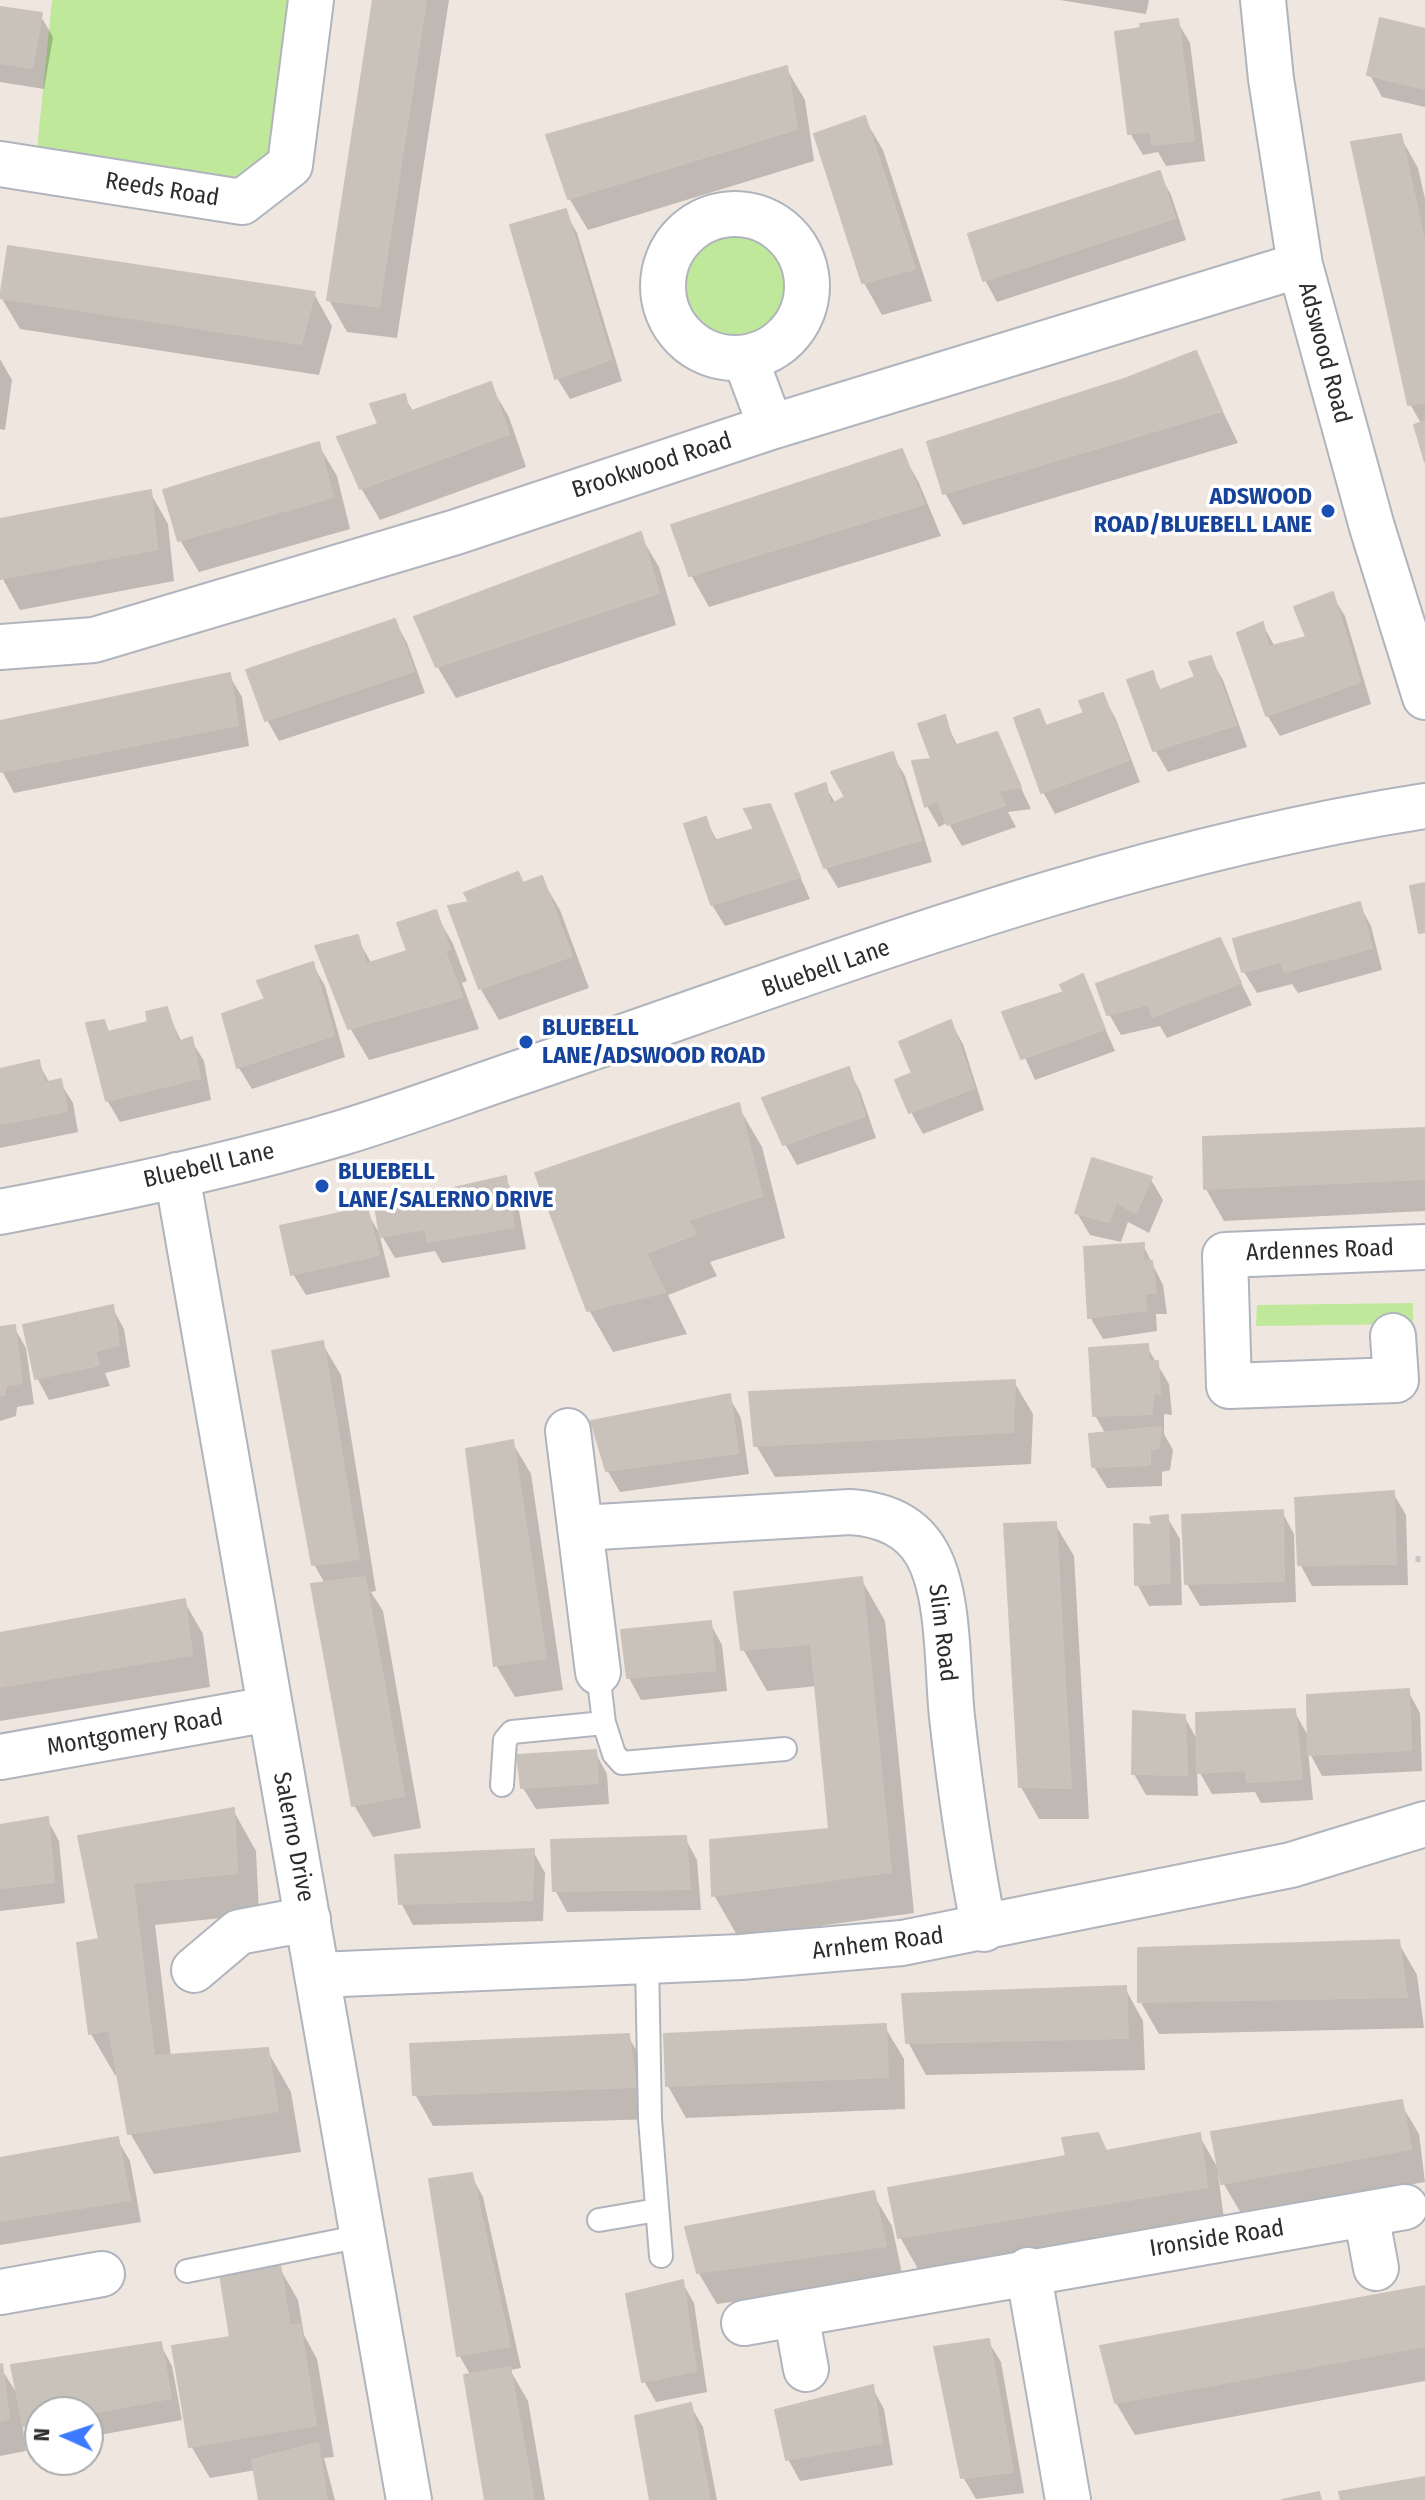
<!DOCTYPE html>
<html>
<head>
<meta charset="utf-8">
<style>
	body { margin:0 }
	#map { position:relative; width:1425px; height:2500px; overflow:hidden; background:#efe6e0; font-family:"Fira Sans Condensed",sans-serif }
	canvas { display:block }
	.north { position:absolute; left:24px; top:2396px; width:80px; height:80px; box-sizing:border-box; background:#fff; border:2px solid #ababab; border-radius:50%; rotate:273deg; font-size:22px; font-weight:700; line-height:32px; text-align:center; color:#2d2d2d }
	.north::after { content:''; display:block; margin:auto; width:28px; height:36px; background:#3d7aff; clip-path:polygon(50% 0,100% 100%,50% 72%,0 100%) }
</style>
</head>
<body>
<div id="map">
<canvas width="1425" height="2500"></canvas>
<div class="north">N</div>
</div>
<script>
const g = document.querySelector('canvas').getContext('2d');
g.lineJoin = 'round';
function fillPath(path, color) {
  g.fillStyle = color;
  g.fill(path, 'evenodd');
}
function stroke(path, color, width, dash) {
  g.strokeStyle = color;
  g.lineWidth = width;
  g.lineCap = dash ? 'butt' : 'round';
  g.setLineDash(dash || []);
  g.stroke(path);
}
function drawText(font, color, halo, rows, align = 'center') {
  g.font = font + ' "Fira Sans Condensed",sans-serif';
  g.lineWidth = 7;
  g.setLineDash([]);
  g.textBaseline = 'middle';
  g.strokeStyle = halo;
  g.fillStyle = color;
  for (const [text, x, y, turn = 0] of rows) {
    g.save();
    g.translate(x, y);
    g.rotate((+turn || 0) * Math.PI / 180);
    g.textAlign = isNaN(turn) ? turn : align;
    if (halo) g.strokeText(text, 0, 0);
    g.fillText(text, 0, 0);
    g.restore();
  }
}
const green = new Path2D(`
	M52,0H311L290,165L242,202L35,169Z
	M681 286a54 54 0 1 1 108 0a54 54 0 1 1-108 0Z
	M1413,1303V1324L1256,1326L1257,1305Z`);
const shadow = new Path2D(`
	M375,0H449L397,338L347,332L329,300Z
	M1060,0H1149L1146,14Z
	M0,9L40,15L53,37L44,89L0,82Z
	M1177,21L1190,43L1205,161L1166,166L1158,152L1143,155L1130,133Z
	M1425,31V107L1382,97L1370,75Z
	M786,68L805,100L814,161L588,230L569,198Z
	M864,118L883,150L932,301L882,315L864,283L817,135Z
	M1400,136L1418,168L1425,199V455L1422,425L1410,404Z
	M1159,173L1171,195L1186,240L997,302L985,280Z
	M565,211L577,233L622,381L570,399L557,378Z
	M314,294L332,326L319,375L20,329L1,297Z
	M1195,354L1238,443L963,525L945,493L1127,380Z
	M0,359L12,380L5,430L0,429Z
	M490,385L509,417L526,467L380,520L361,488L381,426L404,396L414,413Z
	M318,444L337,476L350,529L199,572L180,540Z
	M901,451L919,483L941,536L709,607L691,575Z
	M150,492L168,524L174,581L20,610L0,574V521Z
	M640,535L659,567L676,625L456,698L437,666Z
	M1332,595L1345,616L1371,704L1280,736L1267,715L1263,625L1275,647L1309,638Z
	M395,621L407,643L425,693L279,741L267,720Z
	M1210,658L1223,680L1247,747L1168,772L1155,750L1129,681L1152,673L1162,692L1198,678Z
	M229,675L242,697L249,746L14,793L2,771L0,723Z
	M1102,695L1115,717L1140,782L1055,814L1043,792L1038,712L1047,727L1087,714Z
	M944,718L958,747L996,735L1031,809L1008,812L1016,827L962,846L948,822L939,827L927,806L914,763L934,761Z
	M892,754L905,776L932,862L838,888L825,867V786L836,804L848,798Z
	M769,806L810,899L725,926L712,905L686,825L705,819L718,842L757,831Z
	M541,878L560,910L589,988L499,1020L480,988L472,904Z
	M1359,904L1371,926L1382,970L1298,993L1292,984L1257,993L1244,972L1235,940Z
	M435,912L453,944L467,981L462,983L479,1029L369,1060L350,1028L357,938L372,964L410,952Z
	M1231,963L1252,1005L1167,1038L1160,1026L1121,1035L1109,1014Z
	M313,965L325,986L345,1057L252,1089L239,1068L224,1015L267,1001Z
	M1082,977L1115,1051L1035,1080L1005,1013L1067,993Z
	M166,1009L182,1043L191,1040L204,1061L211,1100L120,1122L107,1100L103,1022L110,1034L150,1024Z
	M951,1023L963,1044L984,1110L923,1134L911,1112L915,1074Z
	M38,1062L50,1084L60,1082L73,1103L78,1132L0,1148V1071Z
	M848,1069L860,1091L876,1138L797,1165L785,1144Z
	M738,1106L762,1147L785,1238L710,1262L717,1276L668,1295L687,1334L613,1352L589,1310Z
	M1425,1130V1211L1224,1221L1206,1189Z
	M505,1178L517,1200L526,1249L442,1263L435,1251L395,1258L382,1236Z
	M1150,1178L1163,1200L1149,1233L1128,1222L1121,1242L1090,1235L1077,1213Z
	M366,1210L379,1233L390,1277L306,1295L293,1274Z
	M1143,1245L1163,1285L1167,1314H1156L1157,1331L1103,1339L1090,1317Z
	M112,1307L124,1329L130,1367L105,1373L110,1386L49,1400L37,1378Z
	M14,1327L26,1348L34,1404L17,1407L16,1416L0,1421V1329Z
	M322,1343L341,1375L376,1591L371,1592L383,1611L421,1828L373,1837L354,1805L325,1584L314,1564Z
	M1147,1347L1169,1384L1172,1415L1164,1414V1434L1173,1450L1170,1470L1162,1472V1486L1107,1488L1094,1467L1106,1435L1095,1415Z
	M1014,1382L1033,1414L1031,1464L775,1477L756,1445Z
	M729,1397L741,1418L749,1474L620,1492L607,1470Z
	M512,1442L531,1474L563,1690L515,1697L496,1665Z
	M1393,1493L1406,1515L1408,1585L1312,1586L1300,1564Z
	M1282,1512L1294,1534L1296,1602L1200,1606L1187,1584Z
	M1167,1517L1180,1539L1182,1605L1149,1606L1137,1584Z
	M1055,1524L1074,1556L1089,1819H1039L1021,1787Z
	M861,1579L885,1621L914,1913L738,1937L714,1895L831,1831L817,1686L767,1691L743,1649Z
	M184,1601L203,1634L210,1687L0,1721V1635Z
	M710,1623L722,1645L727,1691L641,1700L629,1678Z
	M1408,1691L1420,1713L1422,1771L1322,1776L1308,1750L1313,1800L1261,1803L1255,1792L1212,1794L1197,1768L1198,1796L1146,1795L1134,1774L1184,1716L1199,1743L1294,1711L1310,1739Z
	M595,1752L607,1774L609,1804L536,1809L523,1788Z
	M233,1810L256,1851L259,1914L155,1925L171,2057L267,2050L291,2092L301,2152L154,2174L130,2133L119,2074L115,2075L91,2034L101,1941L80,1838Z
	M47,1819L59,1841L65,1903L0,1911V1827Z
	M685,1838L697,1860L701,1910L567,1912L555,1890Z
	M533,1851L545,1873L543,1921L413,1925L401,1903Z
	M1398,1942L1417,1975L1424,2028L1159,2034L1140,2001Z
	M1125,1988L1143,2021L1145,2070L926,2075L908,2042Z
	M885,2027L904,2059L905,2109L686,2118L668,2086Z
	M628,2036L647,2069L653,2119L433,2126L415,2094Z
	M1400,2102L1419,2134L1425,2182L1242,2215L1218,2174L1224,2219L918,2269L900,2237L1069,2158L1097,2135L1107,2153L1199,2135L1220,2172Z
	M117,2139L130,2161L141,2222L0,2245V2160Z
	M471,2175L483,2197L521,2368L510,2370L528,2401L545,2500H487L471,2376L459,2355Z
	M873,2194L892,2226L903,2278L717,2304L698,2272Z
	M279,2267L298,2300L304,2335L317,2359L334,2457L324,2458L335,2500H261L256,2470L210,2478L191,2446L232,2338Z
	M682,2282L694,2303L707,2392L656,2402L644,2381Z
	M1425,2288V2381L1135,2435L1116,2403Z
	M988,2341L1001,2362L1024,2493L976,2499L963,2477Z
	M160,2344L172,2366L182,2420L88,2437V2412H40V2446L37,2447L22,2422L26,2451L0,2456V2367L18,2395Z
	M872,2387L884,2409L893,2465L800,2481L788,2459Z
	M690,2405L703,2427L717,2500H652Z`);
const building = new Path2D(`
	M373,0H426L379,307L327,300Z
	M0,7L42,13L32,68L0,63Z
	M1380,18L1425,29V89L1367,75Z
	M1178,19L1194,140L1152,145L1150,131L1128,134L1115,32L1141,28L1140,24Z
	M787,66L797,129L568,199L546,135Z
	M865,116L915,269L862,283L814,134Z
	M1401,134L1425,244V402L1408,405L1351,142Z
	M1160,171L1175,218L983,281L968,234Z
	M566,209L611,359L555,379L510,225Z
	M8,246L315,292L301,344L0,298Z
	M1196,351L1222,411L943,494L927,442L1127,378Z
	M491,382L509,434L360,489L337,437L378,424L370,404L405,394L409,412Z
	M1425,421V462L1414,425Z
	M319,442L333,497L178,541L163,490Z
	M902,449L924,504L689,576L671,525Z
	M151,490L157,549L0,579V519Z
	M641,532L659,593L436,667L414,617Z
	M1333,592L1360,682L1266,716L1237,633L1263,622L1268,647L1306,637L1294,607Z
	M395,619L414,671L265,721L246,670Z
	M1211,656L1236,725L1153,751L1127,680L1153,671L1158,691L1195,677L1189,662Z
	M230,673L238,725L0,772V721Z
	M1103,693L1129,760L1041,793L1014,718L1039,709L1046,726L1084,713L1079,701Z
	M945,715L954,746L997,732L1021,787L998,791L1005,805L947,825L937,800L925,807L912,761L931,759L918,724Z
	M893,752L921,840L824,868L795,794L826,783L830,805L845,797L831,772Z
	M770,804L800,877L711,905L684,824L706,817L714,841L754,829L744,809Z
	M518,872L523,883L542,876L572,956L479,989L448,906L469,902L464,893Z
	M1425,883V932L1419,933L1410,886Z
	M1360,902L1372,948L1284,972L1281,962L1242,972L1233,939Z
	M436,910L450,949L445,951L462,997L348,1029L315,946L358,935L366,964L407,951L397,923Z
	M1220,938L1241,983L1152,1017L1149,1004L1107,1015L1096,984Z
	M313,962L334,1035L237,1068L222,1014L265,999L257,981Z
	M1083,974L1105,1029L1021,1059L1002,1012L1064,992L1060,985Z
	M167,1007L178,1042L192,1037L200,1078L106,1101L86,1023L104,1020L108,1032L148,1022L146,1012Z
	M951,1020L974,1088L909,1113L895,1080L912,1073L899,1042Z
	M39,1060L44,1083L61,1079L67,1111L0,1124V1069Z
	M849,1067L865,1116L783,1145L762,1098Z
	M739,1103L762,1196L688,1220L696,1234L646,1253L665,1292L587,1311L535,1173Z
	M1425,1128V1179L1204,1189L1203,1137Z
	M1092,1158L1152,1177L1136,1213L1116,1202L1109,1222L1075,1213Z
	M506,1176L514,1227L428,1242L425,1229L380,1237L375,1206Z
	M367,1207L379,1255L291,1275L280,1226Z
	M1144,1243L1143,1260L1152,1261L1156,1293H1145L1146,1310L1088,1318L1084,1247Z
	M113,1305L119,1345L95,1351L99,1365L35,1379L23,1325Z
	M15,1325L22,1383L5,1386V1394L0,1396V1327Z
	M323,1341L359,1559L312,1565L272,1351Z
	M1148,1344L1149,1362L1158,1361L1160,1394L1153,1393L1152,1414L1093,1416L1089,1348Z
	M1015,1380L1013,1432L754,1446L749,1392Z
	M730,1394L738,1453L606,1471L591,1421Z
	M1161,1427L1159,1448L1150,1450V1465L1092,1467L1089,1434Z
	M513,1440L546,1658L494,1666L466,1449Z
	M1394,1491L1396,1564L1298,1565L1295,1498Z
	M1283,1510L1284,1581L1185,1584L1182,1515Z
	M1168,1515L1170,1583L1135,1585L1134,1524L1152,1525L1150,1517Z
	M1056,1522L1071,1788L1019,1787L1004,1524Z
	M365,1577L404,1796L352,1806L311,1584Z
	M862,1577L891,1872L712,1896L710,1840L829,1829L811,1644L741,1650L734,1592Z
	M185,1599L192,1655L0,1687V1633Z
	M711,1621L715,1670L627,1678L621,1630Z
	M1409,1689L1411,1750L1308,1755L1307,1695Z
	M1295,1709L1302,1779L1247,1782L1246,1770L1197,1773L1196,1713Z
	M1133,1711L1185,1715L1187,1775L1132,1774Z
	M596,1750L598,1783L521,1788L517,1755Z
	M234,1808L237,1873L133,1883L154,2056L268,2048L278,2111L128,2134L109,2030L89,2034L77,1943L99,1939L78,1836Z
	M48,1817L54,1882L0,1888V1825Z
	M686,1836L690,1889L553,1891L551,1840Z
	M534,1849L532,1900L399,1904L395,1855Z
	M1399,1940L1407,1997L1138,2002V1948Z
	M1126,1986L1128,2038L906,2043L902,1994Z
	M886,2024L888,2077L666,2086L664,2034Z
	M629,2034L636,2087L413,2095L410,2044Z
	M1402,2100L1411,2149L1221,2184L1211,2132Z
	M1098,2133L1106,2151L1200,2133L1207,2187L898,2238L888,2188L1066,2156L1062,2138Z
	M118,2137L130,2200L0,2221V2158Z
	M472,2173L510,2346L457,2356L429,2179Z
	M874,2191L886,2246L697,2273L685,2227Z
	M280,2265L290,2326L300,2324L316,2425L189,2447L172,2346L230,2337L220,2275Z
	M683,2280L696,2371L642,2382L626,2294Z
	M1425,2286V2346L1115,2403L1100,2346Z
	M989,2339L1013,2472L961,2478L934,2347Z
	M161,2342L171,2398L88,2414L40,2412V2423L23,2426L11,2365Z
	M2,2364L9,2419L0,2421V2365Z
	M510,2367L534,2500H485L464,2375Z
	M873,2385L882,2443L786,2460L775,2410Z
	M691,2403L710,2500H650L635,2416Z
	M318,2443L327,2500H259L252,2460Z
	M1425,2477V2500H1341L1339,2492Z
	M1319,2492L1321,2500H1282Z`);
const path = new Path2D(`
	M1418,1556V1564`);
const lane = new Path2D(`
	M598,1672L604,1723
	M502,1785L505,1740L512,1732L604,1723L614,1754L622,1763L785,1749
	M647,1961L650,2119L661,2256
	M599,2220L657,2210
	M187,2271L362,2236`);
const street = new Path2D(`
	M1263,0L1271,79L1300,265L1372,527L1425,697
	M0,164L242,202L290,165L311,0
	M663 286a72 72 0 1 1 144 0a72 72 0 1 1-144 0Z
	M745,358L771,427
	M0,647L94,640L456,532L771,427L1300,265
	M177,1175L409,2500
	M1393,1336L1396,1380L1229,1386L1225,1255L1425,1247
	M568,1431L598,1672
	M581,1528L850,1512C882,1514 911,1525 927,1554C950,1595 947,1669 952,1717C960,1788 970,1859 984,1929
	M0,1757L269,1709
	M194,1970L239,1932L308,1919
	M318,1975L741,1957L902,1943L1291,1865L1425,1824
	M1366,2214L1376,2268
	M1028,2270L1068,2500
	M0,2292L102,2274
	M796,2314L806,2369
	M744,2323L1405,2207`);
const secondary = new Path2D(`
	M0,1212C114,1190 230,1166 341,1133C401,1115 459,1093 518,1073C816,972 1113,854 1425,806`);
const markers = [
	[1328,511,8,"#1a4fb4"],
	[526,1042,8,"#1a4fb4"],
	[322,1186,8,"#1a4fb4"]
];
const streetNames = [
	["Reeds Road",162,190,9],
	["Adswood Road",1324,353,75],
	["Brookwood Road",652,466,-18],
	["Bluebell Lane",826,969,-19],
	["Bluebell Lane",209,1166,-13],
	["Ardennes Road",1320,1251,-2],
	["Slim Road",942,1633,83],
	["Montgomery Road",135,1733,-10],
	["Salerno Drive",293,1837,79],
	["Arnhem Road",878,1944,-7],
	["Ironside Road",1217,2239,-9]
];
const transitNames = [
	["ADSWOOD",1312,497,"right"],
	["ROAD/BLUEBELL LANE",1312,525,"right"],
	["BLUEBELL",542,1028],
	["LANE/ADSWOOD ROAD",542,1056],
	["BLUEBELL",338,1172],
	["LANE/SALERNO DRIVE",338,1200]
];
fillPath(green, '#bfe89a');
fillPath(shadow, '#0003');
fillPath(building, '#c8c2bb');
stroke(building, '#cbc2b9', 2);
stroke(lane, '#b0b4bd', 26);
stroke(street, '#b0b4bd', 48);
stroke(secondary, '#b0b4bd', 48);
stroke(path, '#c8c8c8', 5, [6, 4]);
stroke(lane, '#fff', 22);
stroke(street, '#fff', 44);
stroke(secondary, '#fff', 44);
for (const [x, y, r, color] of markers) {
  const dot = new Path2D();
  dot.arc(x, y, r, 0, 2 * Math.PI);
  g.fillStyle = color;
  g.fill(dot);
  stroke(dot, '#fff', 3);
}
drawText('24px', '#2d2d2d', '#fff', streetNames);
drawText('bold 24px', '#164399', '#fff', transitNames, 'left');
</script>
</body>
</html>
